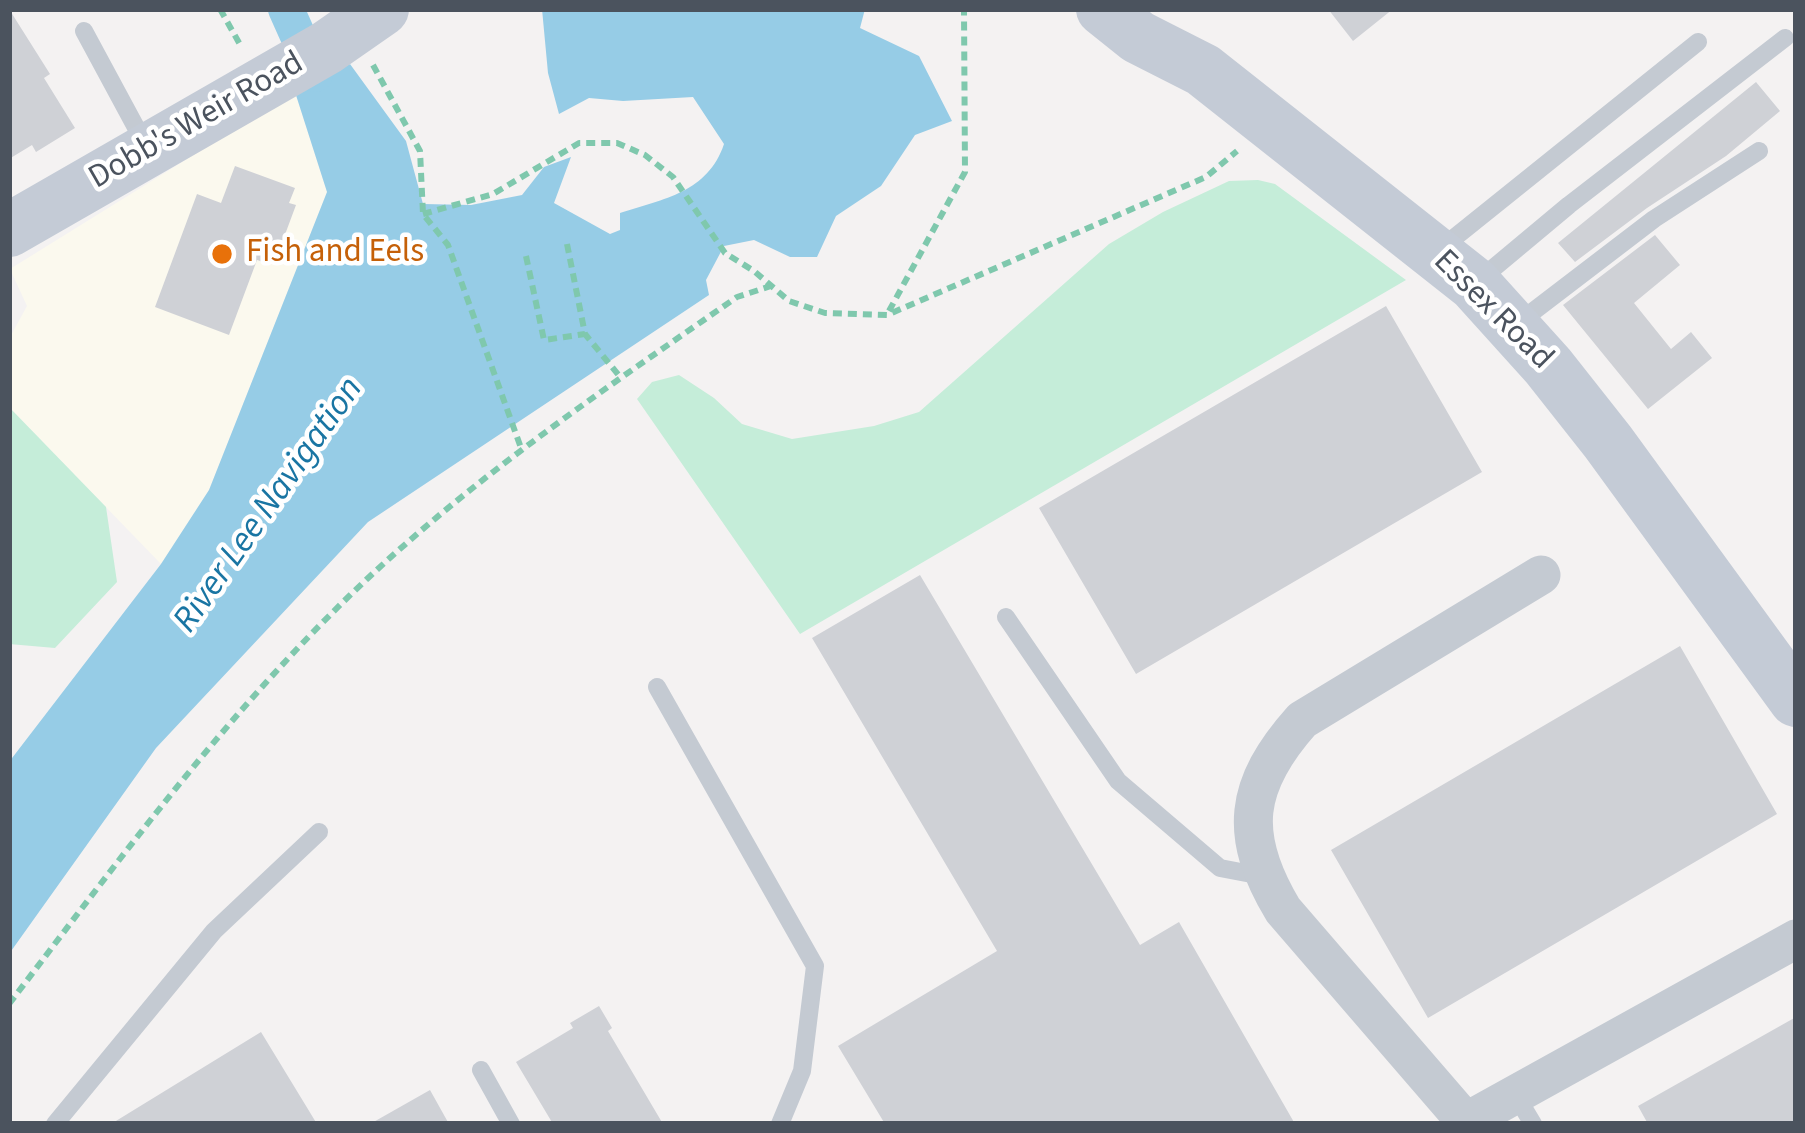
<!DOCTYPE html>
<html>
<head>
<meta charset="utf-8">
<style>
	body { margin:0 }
	#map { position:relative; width:1805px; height:1133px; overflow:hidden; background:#f4f2f2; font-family:"Source Sans 3",sans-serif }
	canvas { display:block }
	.frame { position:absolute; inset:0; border:12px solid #4b535e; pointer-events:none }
</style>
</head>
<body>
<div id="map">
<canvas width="1805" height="1133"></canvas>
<div class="frame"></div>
</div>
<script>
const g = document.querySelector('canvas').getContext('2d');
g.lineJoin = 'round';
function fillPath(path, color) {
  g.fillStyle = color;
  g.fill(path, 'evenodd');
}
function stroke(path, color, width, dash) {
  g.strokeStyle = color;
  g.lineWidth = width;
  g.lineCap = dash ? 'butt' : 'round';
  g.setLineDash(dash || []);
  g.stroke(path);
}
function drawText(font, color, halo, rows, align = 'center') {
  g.font = font + ' "Source Sans 3",sans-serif';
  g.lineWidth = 9;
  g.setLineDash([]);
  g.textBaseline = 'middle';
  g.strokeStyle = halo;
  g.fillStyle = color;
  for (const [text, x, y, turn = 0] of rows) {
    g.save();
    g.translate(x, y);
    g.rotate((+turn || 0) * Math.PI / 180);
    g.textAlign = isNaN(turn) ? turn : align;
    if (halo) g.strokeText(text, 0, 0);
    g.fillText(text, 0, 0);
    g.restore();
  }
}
const commercial = new Path2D(`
	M295,92L327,192L209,490L161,564L9,407V339L27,306L10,269Z`);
const green = new Path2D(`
	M1258,180L1275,184L1406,280L800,634L637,399L652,382L679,375L714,398L742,424L792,439L874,426L919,412L1109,244L1163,212L1229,181Z
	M9,407L106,507L117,582L55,648L9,644Z`);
const water = new Path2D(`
	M542,9H865L860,28L919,56L952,121L915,135L881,186L836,216L817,257H790L754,240L724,246L706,280L709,295L368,522L156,748L9,954V762L161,564L209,490L327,192L295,92L350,64L406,141L423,204L471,205L522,195L544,167L571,157L554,203L610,234L620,230V213C664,199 708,192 724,144L693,97L623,101L589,98L559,114L548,73Z`);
const canal = new Path2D(`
	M286,9L315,74`);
const building = new Path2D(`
	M9,9L50,74L44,78L75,128L36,152L32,145L9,159Z
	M1328,9H1393L1353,41Z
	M1756,82L1780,111L1726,156L1647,208L1575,262L1558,243Z
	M235,166L295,188L289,203L296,205L280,248L272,245L266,263L257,260L229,335L155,307L197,194L221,203Z
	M1655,235L1680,265L1634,303L1671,349L1691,332L1712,358L1648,409L1563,305Z
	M1386,306L1482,472L1136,674L1039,508Z
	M920,575L1140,945L1179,922L1295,1124H885L838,1046L997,951L812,638Z
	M1680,646L1777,814L1428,1018L1331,850Z
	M599,1006L612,1028L608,1031L663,1124H553L516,1062L573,1028L570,1023Z
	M1796,1017V1124H1648L1638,1106Z
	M261,1032L317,1124H111Z
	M430,1090L449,1124H370Z`);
const path = new Path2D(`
	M220,9L242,48
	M373,65L420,151L423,214L448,245L521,448
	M423,214L493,194L579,143H617L645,155L673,177L725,253L754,271L789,301L825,313L887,315L1206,177L1237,151
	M567,244L585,334L621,378
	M526,256L544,340L585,334
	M889,311L965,172L964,9
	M9,1004C122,856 231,707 367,579C481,472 609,386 737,297L771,286`);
const lane = new Path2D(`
	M84,31L146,146
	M1439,250L1698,42
	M1478,281L1569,205L1785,38
	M1518,323L1654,219L1759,151
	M1006,617L1118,781L1220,868L1262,876
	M657,687L815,966L802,1071L780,1124
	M481,1070L511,1124
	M1515,1094L1533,1124
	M55,1124L214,931L319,832`);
const street = new Path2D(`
	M1466,1122L1283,910C1238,835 1244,785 1302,720L1541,575
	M1462,1124L1796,939`);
const secondary = new Path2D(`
	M1103,9L1138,37L1203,70L1474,284L1548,366L1608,442L1796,700
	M9,230L326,48L382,9`);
const markers = [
	[222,254,12,"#e8710a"]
];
const streetNames = [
	["Dobb's Weir Road",197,122,-30],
	["Essex Road",1492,311,45]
];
const foodNames = [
	["Fish and Eels",246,254]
];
const waterNames = [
	["River Lee Navigation",270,506,-55]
];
fillPath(commercial, '#fbf9ee');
fillPath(green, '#c5edd9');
fillPath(water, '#96cce6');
stroke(canal, '#96cce6', 36);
fillPath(building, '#cfd1d6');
stroke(path, '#7fc8ad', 6, [9, 6]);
stroke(lane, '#c4cad2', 18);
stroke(street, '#c4cad2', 39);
stroke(secondary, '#c4cbd6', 54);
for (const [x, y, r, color] of markers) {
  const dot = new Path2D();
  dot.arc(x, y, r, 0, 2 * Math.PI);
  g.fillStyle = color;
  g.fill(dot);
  stroke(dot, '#fff', 4.5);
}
drawText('33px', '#4b535e', '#fff', streetNames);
drawText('33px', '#c56008', '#fff', foodNames, 'left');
drawText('italic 36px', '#1975a3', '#fff', waterNames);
</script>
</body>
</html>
